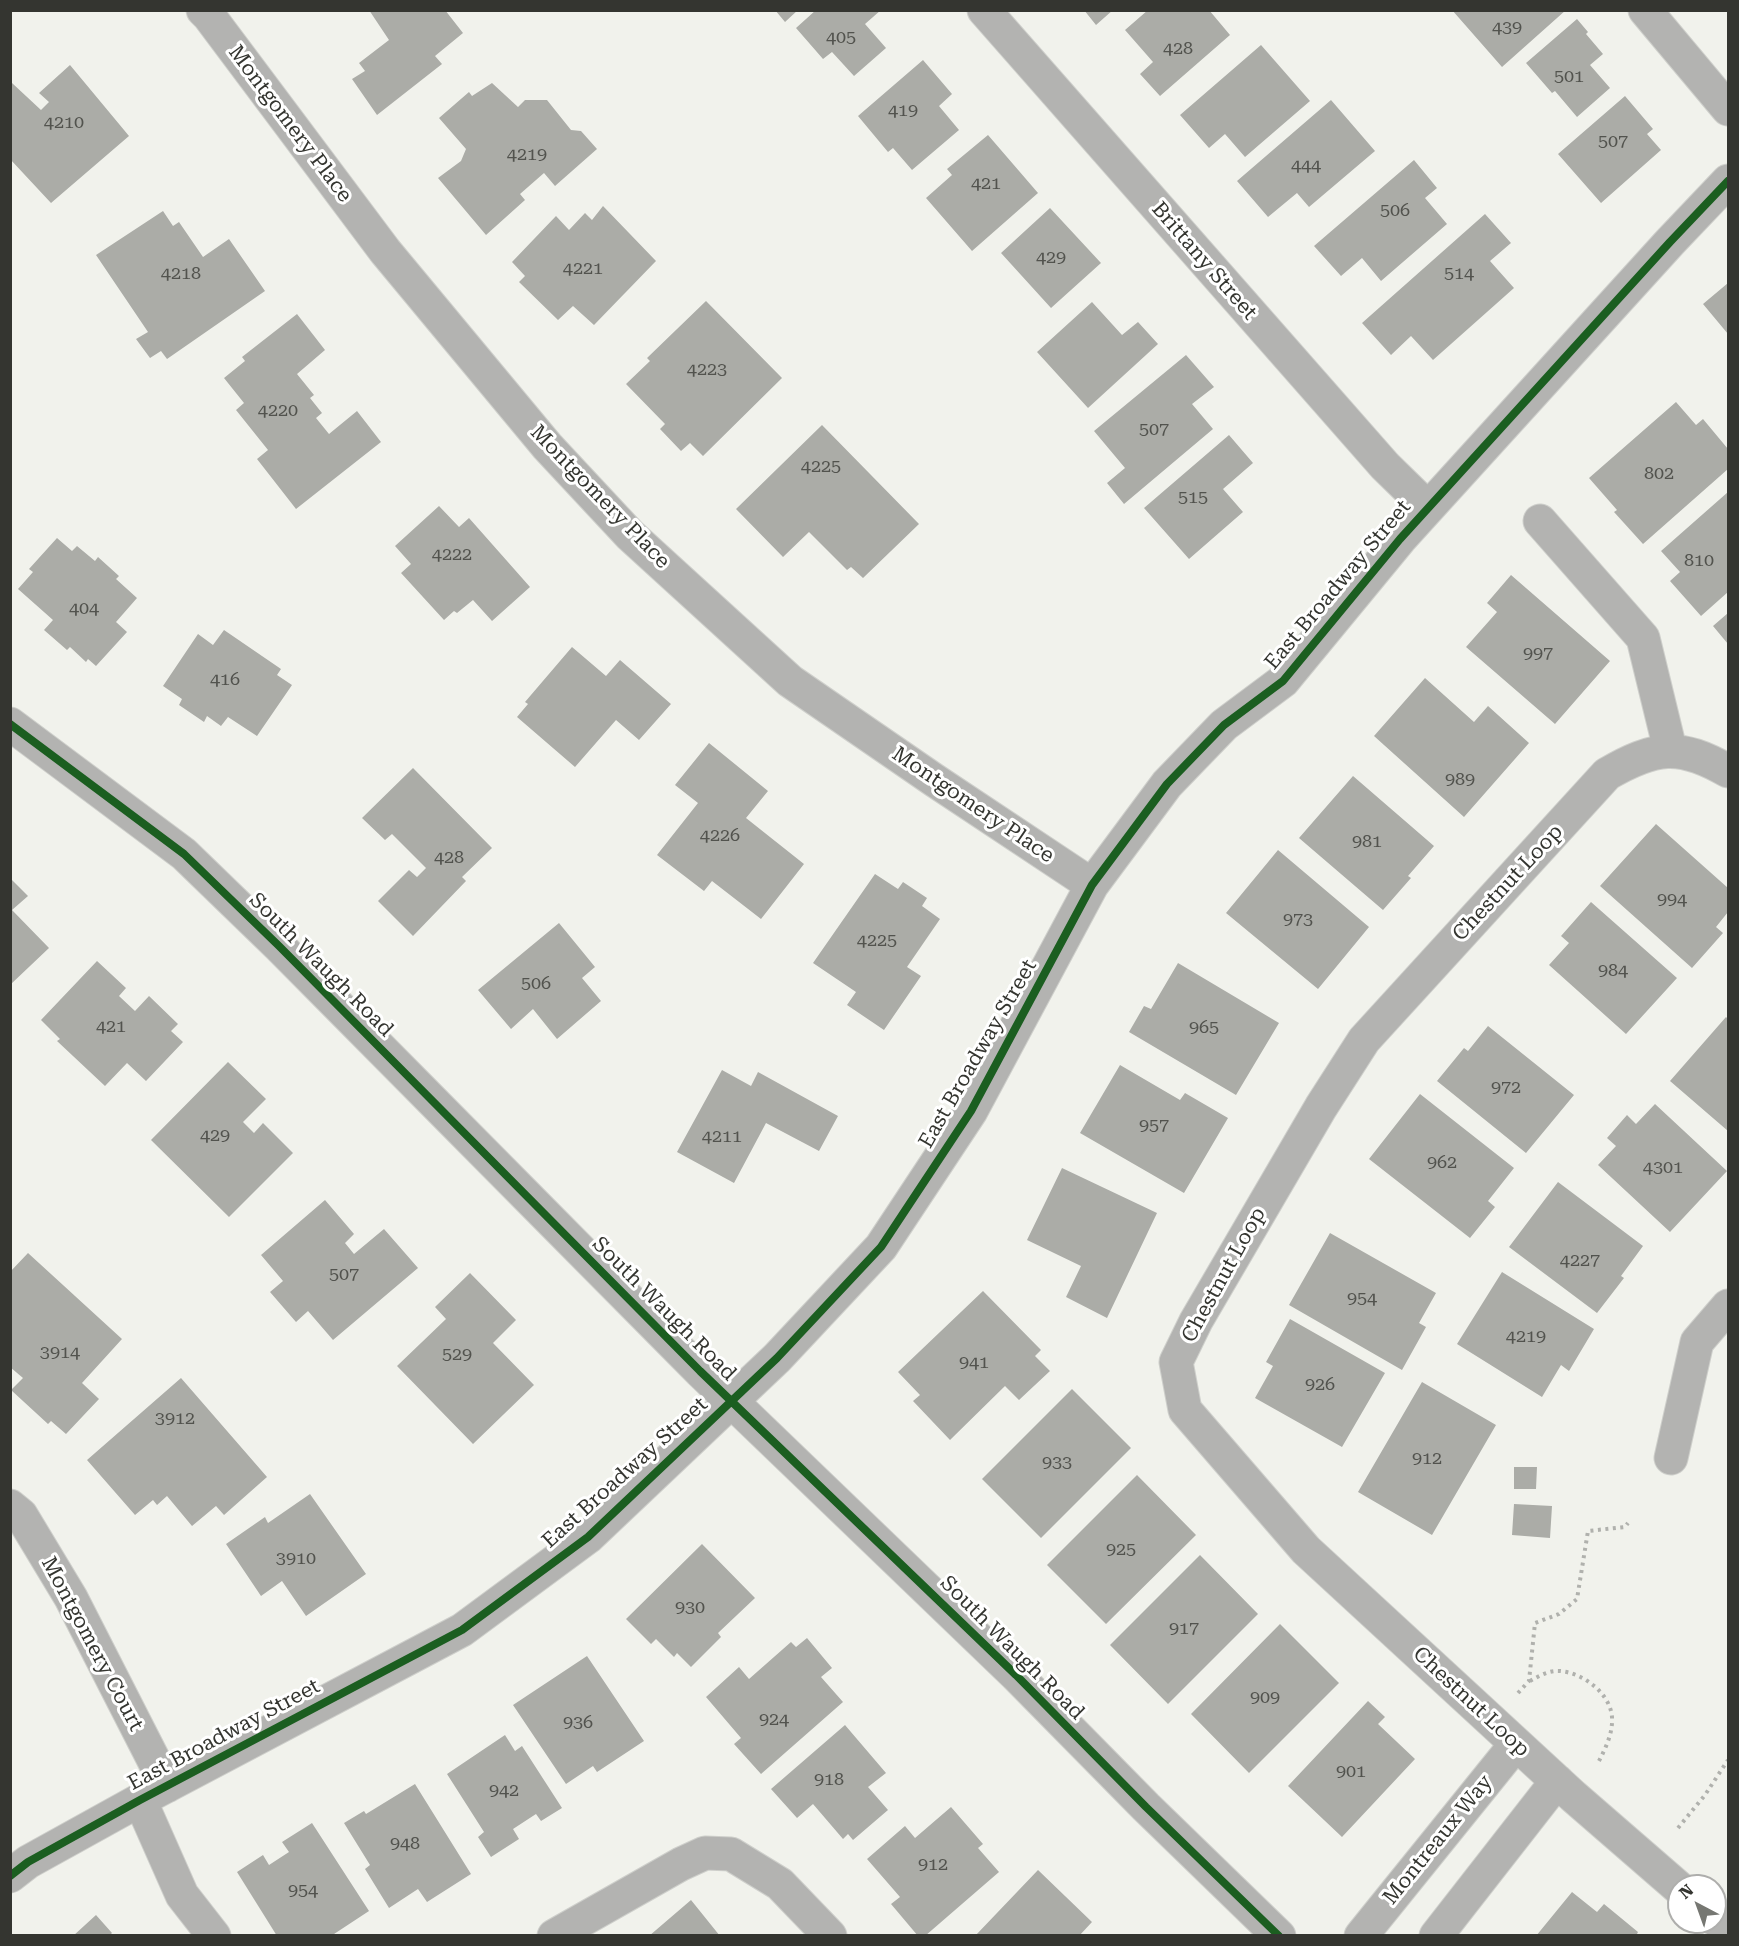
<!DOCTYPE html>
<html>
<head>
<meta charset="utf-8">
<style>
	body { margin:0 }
	#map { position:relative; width:1739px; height:1946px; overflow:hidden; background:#f1f2ec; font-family:"Roboto Serif",serif }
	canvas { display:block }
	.frame { position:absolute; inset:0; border:12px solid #343530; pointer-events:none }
	.north { position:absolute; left:1667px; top:1874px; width:60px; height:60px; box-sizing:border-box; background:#fff; border:2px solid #aeaeac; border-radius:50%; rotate:319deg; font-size:16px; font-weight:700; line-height:24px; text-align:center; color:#343530 }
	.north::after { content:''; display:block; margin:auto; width:21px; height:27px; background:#767772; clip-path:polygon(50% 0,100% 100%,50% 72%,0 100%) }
</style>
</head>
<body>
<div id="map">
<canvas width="1739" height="1946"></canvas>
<div class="frame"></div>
<div class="north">N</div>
</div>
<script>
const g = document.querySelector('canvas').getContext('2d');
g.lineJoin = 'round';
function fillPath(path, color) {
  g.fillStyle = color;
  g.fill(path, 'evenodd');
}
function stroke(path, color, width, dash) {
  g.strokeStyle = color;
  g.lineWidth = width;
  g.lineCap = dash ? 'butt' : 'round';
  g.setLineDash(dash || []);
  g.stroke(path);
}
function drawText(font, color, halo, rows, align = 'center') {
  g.font = font + ' "Roboto Serif",serif';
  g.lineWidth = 6;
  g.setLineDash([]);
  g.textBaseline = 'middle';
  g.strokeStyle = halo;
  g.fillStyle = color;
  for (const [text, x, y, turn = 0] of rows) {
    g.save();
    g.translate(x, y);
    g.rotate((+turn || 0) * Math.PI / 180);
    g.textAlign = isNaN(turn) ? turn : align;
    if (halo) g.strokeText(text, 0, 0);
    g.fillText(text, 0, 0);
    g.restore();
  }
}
const building = new Path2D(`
	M369,10H445L463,33L435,56L442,64L377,115L352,79L365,71L359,63L389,40Z
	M775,10H798L785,22Z
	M816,10H881L865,24L886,48L854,76L832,52L823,59L796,28Z
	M1084,10H1113L1096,25Z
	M1148,10H1209L1230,35L1160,96L1140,74L1153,62L1125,30Z
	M1452,10H1566L1502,67Z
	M1577,19L1588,32L1586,34L1603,54L1590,65L1610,88L1577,117L1555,91L1552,93L1526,63Z
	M1261,45L1310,101L1245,157L1225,134L1209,148L1180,115Z
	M923,60L952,94L939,106L959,130L912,170L893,148L888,152L858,116Z
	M70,65L129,136L51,203L10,159V84L12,83L41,110L49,102L39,93Z
	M492,83L518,107L525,100H547L571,130L581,131L597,149L555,186L544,173L520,194L525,200L486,235L438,178L461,161L466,149L439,118L469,92L472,96Z
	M1625,96L1653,129L1647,134L1661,150L1601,203L1558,154Z
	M1331,100L1375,151L1309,207L1297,193L1268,217L1237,181Z
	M988,135L1038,193L972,251L926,198L952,175L947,169Z
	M1414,160L1437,188L1425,198L1447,224L1381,281L1362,258L1341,276L1314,246Z
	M603,206L656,261L594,325L573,306L558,320L519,282L525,276L512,262L556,216L569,230L585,213L592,220Z
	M1050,208L1101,263L1051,308L1001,253Z
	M163,211L173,226L179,222L203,257L229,239L265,291L167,359L161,351L150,358L136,339L148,332L96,255Z
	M1485,214L1511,243L1490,261L1514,288L1433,360L1411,336L1391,355L1362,323Z
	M1728,283V334L1703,304Z
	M706,301L782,378L703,456L690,443L681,451L660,429L665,424L626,384L650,361L647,358Z
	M1092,302L1122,335L1138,322L1158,344L1088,408L1037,352Z
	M297,314L325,350L297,374L314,395L310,398L322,413L316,418L329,434L357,411L381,442L296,509L257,459L268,450L236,410L244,403L224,378L245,361L242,357Z
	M1186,355L1214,387L1192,404L1213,429L1124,504L1107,483L1125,468L1094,431Z
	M1676,402L1696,425L1703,419L1728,449V469L1643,544L1614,512L1617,510L1589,478Z
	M822,425L919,524L863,578L851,567L847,570L809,532L783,557L736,509Z
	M1229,435L1253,463L1223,489L1243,512L1189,559L1144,508Z
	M1728,492V592L1701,616L1670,581L1680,572L1661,551Z
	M439,506L459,527L469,518L530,587L492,621L473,600L457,613L454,611L444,620L401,573L411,564L395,546Z
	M57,538L72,551L77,546L95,561L98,557L119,576L116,579L137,598L116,622L127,632L96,666L88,659L86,662L70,647L67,650L44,630L53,620L18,589L33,572L29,569Z
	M1511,575L1610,661L1555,724L1466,647L1497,612L1487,603Z
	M1728,613V644L1713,626Z
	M224,630L281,669L277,675L292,685L257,736L228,717L221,726L207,716L204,722L179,705L182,699L163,686L198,634L213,645Z
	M572,647L606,676L620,660L671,704L639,740L616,720L575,767L517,717L528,704L525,702Z
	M1425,678L1474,722L1488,706L1529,743L1464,817L1374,736Z
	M709,743L768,791L746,818L804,864L761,919L712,881L704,891L657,855L698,803L675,785Z
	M413,768L492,848L462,877L466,881L413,936L378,901L409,870L417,877L426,868L392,834L385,840L362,818Z
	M1353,776L1434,846L1408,876L1411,878L1383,910L1299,838Z
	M1656,824L1728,888V912L1716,927L1723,933L1692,968L1600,886Z
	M1278,850L1369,927L1318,989L1226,913Z
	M875,874L898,889L903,882L927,898L922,906L940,919L907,967L921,976L884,1030L847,1005L856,992L813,963Z
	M10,878L28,896L12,910L49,948L10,985Z
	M1591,902L1677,978L1626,1034L1549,965L1569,943L1561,936Z
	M559,923L595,967L582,978L601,1001L557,1039L533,1009L511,1029L478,990Z
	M97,961L126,988L119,996L135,1011L149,996L178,1024L171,1031L183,1042L146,1081L127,1063L105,1086L57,1041L60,1039L41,1020Z
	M1178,963L1279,1023L1236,1095L1129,1032L1144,1006L1151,1009Z
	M1726,1017L1728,1019V1131L1670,1081Z
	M1488,1026L1574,1095L1526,1153L1437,1081L1464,1048L1468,1051Z
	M228,1062L266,1099L243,1122L254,1133L263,1123L293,1153L229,1217L151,1140Z
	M1120,1065L1180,1100L1185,1093L1228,1118L1184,1193L1080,1133Z
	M722,1070L751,1086L758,1072L838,1116L819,1151L766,1123L734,1183L677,1152Z
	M1420,1094L1514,1168L1488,1201L1495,1207L1470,1238L1369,1159Z
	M1655,1104L1727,1171L1670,1232L1598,1165L1616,1146L1607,1138L1627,1115L1636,1124Z
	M1062,1168L1157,1213L1107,1318L1066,1297L1081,1266L1027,1240Z
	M1558,1182L1643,1246L1621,1276L1624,1278L1597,1313L1509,1247Z
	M325,1200L354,1234L345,1243L354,1254L384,1229L418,1268L333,1340L308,1311L296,1322L270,1292L283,1281L261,1255Z
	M1330,1233L1436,1293L1419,1323L1426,1327L1402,1370L1289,1305Z
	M28,1253L122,1339L82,1383L99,1399L66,1434L51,1421L48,1424L11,1390L23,1378L10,1367V1272Z
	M1502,1272L1594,1329L1569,1371L1561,1365L1542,1397L1457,1344Z
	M470,1273L516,1320L493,1343L534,1385L473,1444L397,1366L446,1319L435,1307Z
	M983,1291L1041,1350L1035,1356L1050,1371L1019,1400L1005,1386L950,1440L913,1401L920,1395L898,1372Z
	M1290,1319L1385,1373L1342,1447L1255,1398L1273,1366L1266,1362Z
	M181,1378L267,1477L224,1515L216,1506L192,1526L167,1496L157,1505L153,1500L135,1515L87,1460Z
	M1422,1382L1496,1425L1432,1535L1358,1492Z
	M1072,1389L1131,1448L1041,1538L982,1479Z
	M1514,1467H1537L1536,1489H1514Z
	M1137,1475L1196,1535L1106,1624L1047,1565Z
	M310,1494L366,1574L306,1616L282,1581L261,1596L226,1544L265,1517L268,1523Z
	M1514,1504L1552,1506L1550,1538L1512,1535Z
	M702,1544L755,1598L718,1633L721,1637L691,1667L677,1653L674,1657L656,1639L651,1644L626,1619Z
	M1200,1555L1258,1614L1168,1704L1110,1645Z
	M1280,1624L1339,1683L1249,1773L1191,1714Z
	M807,1638L832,1668L821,1677L843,1702L761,1774L734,1744L741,1738L706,1697L739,1667L749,1679L791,1642L796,1647Z
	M587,1656L644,1741L597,1772L593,1766L566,1784L513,1705Z
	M1368,1701L1385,1717L1378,1724L1415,1759L1342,1837L1288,1786Z
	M845,1725L886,1773L868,1787L888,1810L853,1840L848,1834L843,1839L813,1804L797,1818L771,1789Z
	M505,1735L515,1751L522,1746L562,1808L541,1821L536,1814L513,1829L519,1839L491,1857L478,1837L484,1832L447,1774Z
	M415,1784L471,1874L427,1902L418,1889L389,1908L365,1869L370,1865L344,1823L364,1811L366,1814Z
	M951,1807L983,1844L978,1848L999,1872L925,1936H918L891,1904L900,1897L867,1859L905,1826L915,1838Z
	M312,1823L369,1911L331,1936H277L237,1872L263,1855L269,1865L289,1852L282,1842Z
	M1038,1870L1092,1922L1079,1936H975Z
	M1572,1892L1597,1912L1604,1904L1638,1932L1636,1936H1536Z
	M691,1900L720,1936H649Z
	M96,1915L112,1933L109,1936H73Z`);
const path = new Path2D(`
	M1530,1681C1539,1676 1549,1670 1560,1671C1583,1673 1610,1693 1612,1717C1613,1733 1606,1747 1599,1761
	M1518,1693L1529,1681L1535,1623L1559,1614L1577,1599L1588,1531L1625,1527L1628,1523
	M1678,1828L1705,1795L1728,1760`);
const minor = new Path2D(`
	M203,10L209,16L385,251L547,446L630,535L790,681L934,780L1092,885
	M984,10L1385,466L1428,508
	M1645,10L1728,109
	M1540,521L1643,638L1670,749
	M10,724L184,854L279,946L700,1371L1016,1675L1146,1807L1279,1936
	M1671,1458L1697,1342L1728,1306
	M10,1506L21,1515L71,1598L167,1786
	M140,1800L182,1895L214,1936
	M10,1876L28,1862L140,1800L462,1630L588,1537L777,1358L881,1247L971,1111L1092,885L1167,784L1224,725L1283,681L1400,539L1670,242L1728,181
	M1679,1888L1573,1796L1306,1550L1185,1410L1176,1362L1196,1321L1321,1107L1364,1040L1607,774C1655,746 1680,743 1728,771
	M1715,1919L1728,1930
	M554,1936L681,1864L705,1853L731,1854L780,1884L830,1936
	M1361,1936L1516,1744
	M1436,1936L1557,1781`);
const cycleway = new Path2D(`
	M10,724L184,854L279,946L700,1371L1016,1675L1146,1807L1279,1936
	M10,1876L28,1862L140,1800L462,1630L588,1537L777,1358L881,1247L971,1111L1092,885L1167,784L1224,725L1283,681L1400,539L1670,242L1728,181`);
const numberNames = [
	["439",1507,28],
	["405",841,38],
	["428",1178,49],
	["501",1569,77],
	["419",903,111],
	["4210",64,123],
	["507",1613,142],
	["4219",527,155],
	["444",1306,166],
	["421",986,184],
	["506",1395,211],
	["429",1051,258],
	["4221",583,269],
	["4218",181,274],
	["514",1459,274],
	["4223",707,370],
	["4220",278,411],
	["507",1154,430],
	["4225",821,467],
	["802",1659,474],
	["515",1193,498],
	["4222",452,555],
	["810",1699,561],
	["404",84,609],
	["997",1538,654],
	["416",225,680],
	["989",1460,780],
	["4226",720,836],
	["981",1367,842],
	["428",449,858],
	["994",1672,900],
	["973",1298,920],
	["4225",877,941],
	["984",1613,971],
	["506",536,984],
	["421",111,1027],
	["965",1204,1028],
	["972",1506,1088],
	["957",1154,1126],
	["429",215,1136],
	["4211",722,1137],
	["962",1442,1163],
	["4301",1663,1168],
	["4227",1580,1261],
	["507",344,1275],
	["954",1362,1299],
	["4219",1526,1337],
	["3914",60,1353],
	["529",457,1355],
	["941",974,1363],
	["926",1320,1385],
	["3912",175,1419],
	["912",1427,1459],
	["933",1057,1463],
	["925",1121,1550],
	["3910",296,1559],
	["930",690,1608],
	["917",1184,1629],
	["909",1265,1698],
	["924",774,1720],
	["936",578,1723],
	["901",1351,1772],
	["918",829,1780],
	["942",504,1791],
	["948",405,1844],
	["912",933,1865],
	["954",303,1891]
];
const streetNames = [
	["Montgomery Place",290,124,53],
	["Brittany Street",1204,261,49],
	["Montgomery Place",600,497,46],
	["East Broadway Street",1338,585,-50],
	["Montgomery Place",973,805,34],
	["Chestnut Loop",1508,883,-47],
	["South Waugh Road",321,965,45],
	["East Broadway Street",978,1054,-60],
	["Chestnut Loop",1224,1275,-61],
	["South Waugh Road",664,1309,45],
	["East Broadway Street",625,1473,-42],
	["Montgomery Court",92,1644,62],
	["South Waugh Road",1012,1648,45],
	["Chestnut Loop",1471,1702,43],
	["East Broadway Street",224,1735,-28],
	["Montreaux Way",1438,1840,-51]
];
fillPath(building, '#abaca7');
stroke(minor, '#cecfcb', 35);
stroke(path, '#b0b1ad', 4, [3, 4.5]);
stroke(minor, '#b3b3b1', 33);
stroke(cycleway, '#1b5e20', 8);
drawText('18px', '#52534e', null, numberNames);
drawText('21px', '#343530', '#fff', streetNames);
</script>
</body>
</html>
